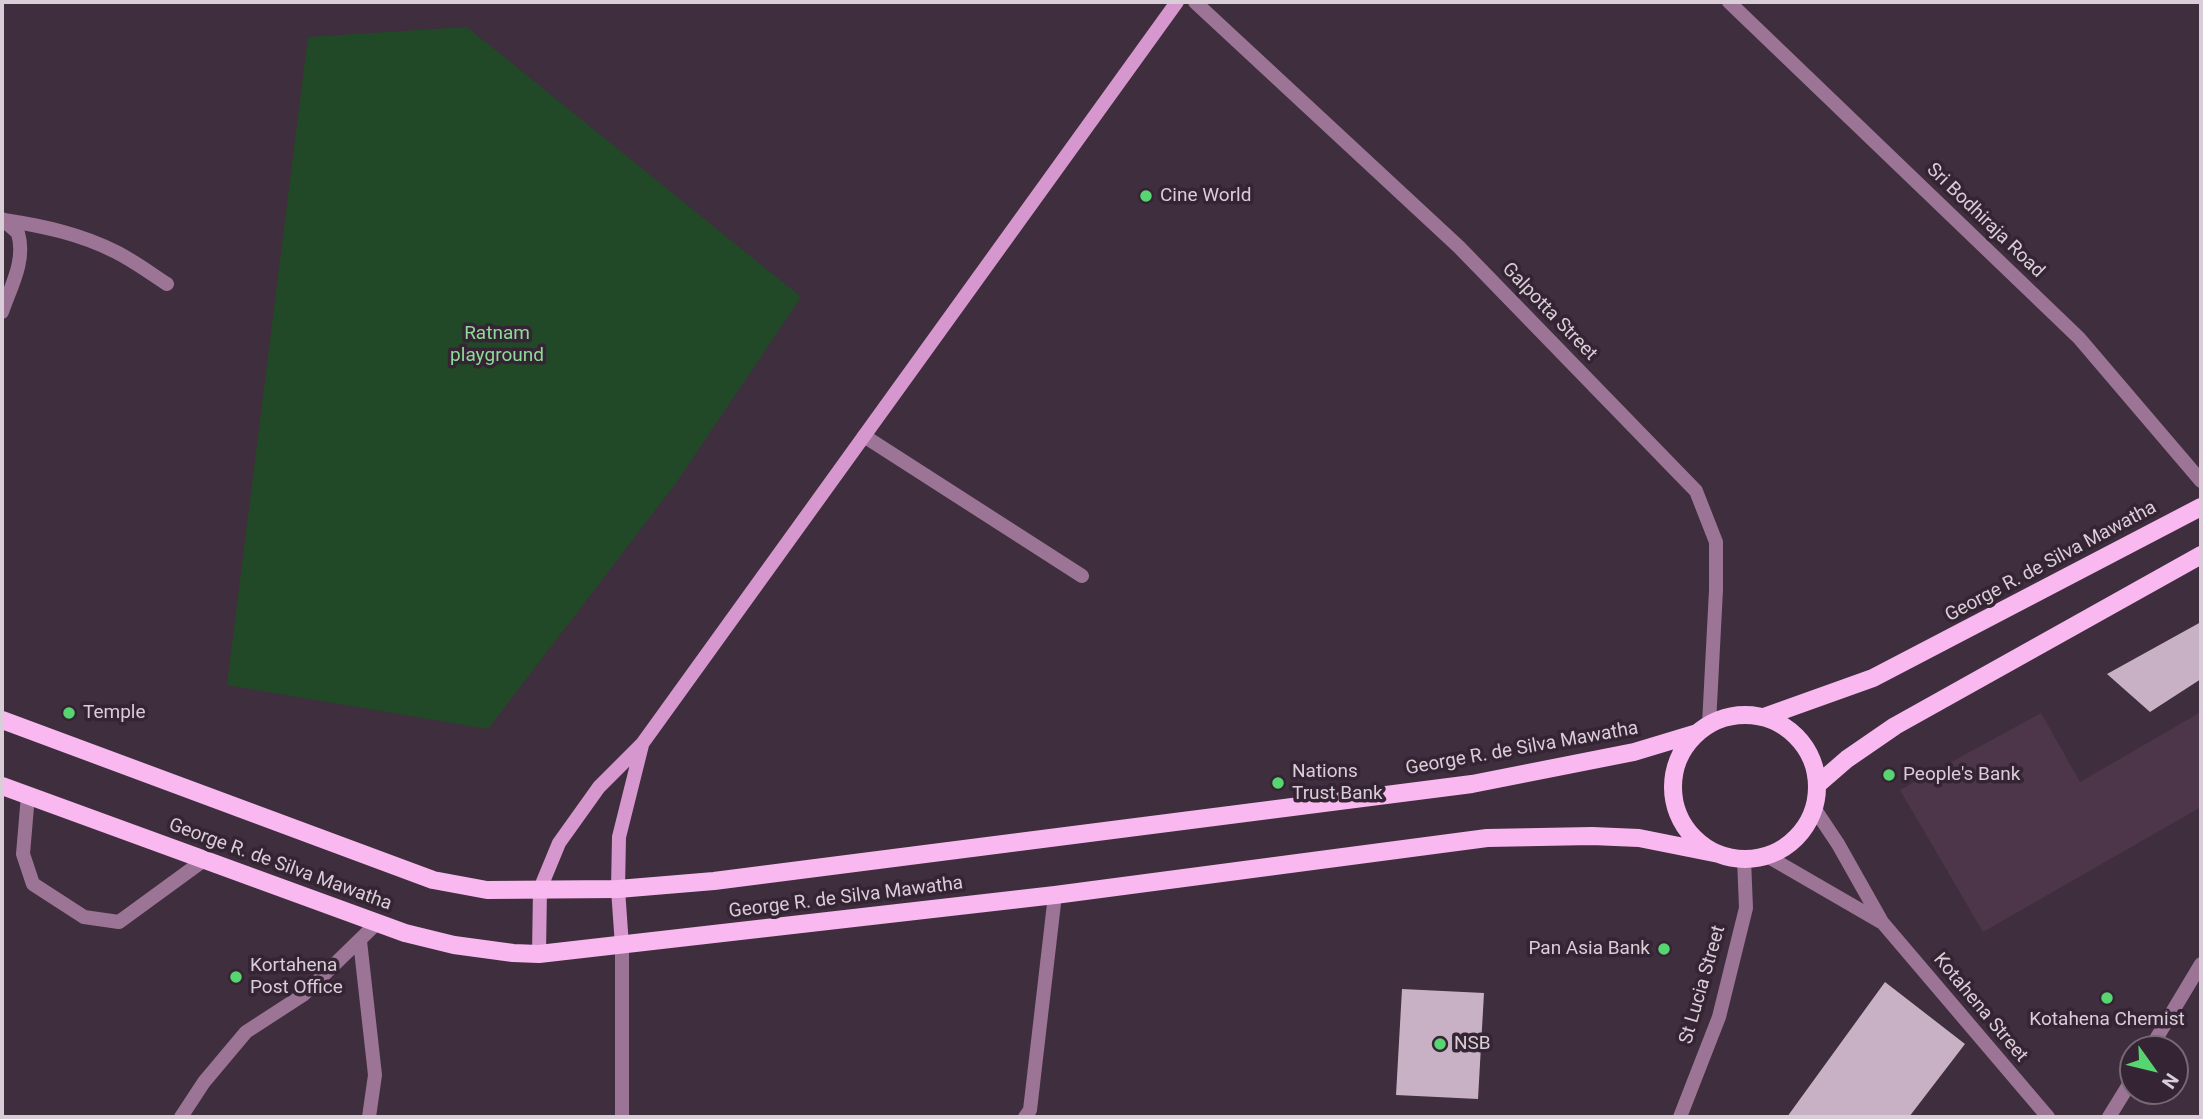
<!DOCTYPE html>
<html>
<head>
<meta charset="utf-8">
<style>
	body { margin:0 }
	#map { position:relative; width:2203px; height:1119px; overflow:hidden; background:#3f2e3d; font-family:Roboto,sans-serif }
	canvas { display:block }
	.frame { position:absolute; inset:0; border:4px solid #d9ced7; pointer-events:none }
	.north { position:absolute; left:2119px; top:1035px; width:70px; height:70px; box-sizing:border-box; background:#352433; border:2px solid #776875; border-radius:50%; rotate:124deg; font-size:19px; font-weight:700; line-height:28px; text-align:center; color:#d9ced7 }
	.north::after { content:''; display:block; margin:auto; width:24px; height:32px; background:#57d570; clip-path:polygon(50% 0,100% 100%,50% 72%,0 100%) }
</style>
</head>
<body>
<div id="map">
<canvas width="2203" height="1119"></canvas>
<div class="frame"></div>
<div class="north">N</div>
</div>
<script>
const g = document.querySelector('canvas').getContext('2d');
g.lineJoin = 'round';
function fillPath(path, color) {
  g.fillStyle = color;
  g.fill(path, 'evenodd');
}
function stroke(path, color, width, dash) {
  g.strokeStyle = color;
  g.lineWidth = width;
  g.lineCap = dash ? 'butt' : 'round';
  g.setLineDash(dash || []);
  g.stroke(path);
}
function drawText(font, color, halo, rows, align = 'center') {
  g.font = font + ' Roboto,sans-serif';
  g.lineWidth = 7;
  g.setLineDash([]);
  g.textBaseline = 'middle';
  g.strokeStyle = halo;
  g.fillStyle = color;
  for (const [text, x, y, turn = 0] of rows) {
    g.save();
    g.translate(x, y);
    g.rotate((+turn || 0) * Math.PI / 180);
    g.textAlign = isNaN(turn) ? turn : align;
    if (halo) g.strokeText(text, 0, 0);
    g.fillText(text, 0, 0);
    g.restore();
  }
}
const built = new Path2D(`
	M2201,712V807L1983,932L1900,790L2041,713L2080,782Z`);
const green = new Path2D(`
	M467,27L801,297L676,483L488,729L227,685L308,37Z`);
const building = new Path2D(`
	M2201,622V679L2150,712L2107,674Z
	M1885,982L1965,1044L1909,1117H1787Z
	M1402,989L1484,993L1478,1099L1396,1095Z`);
const service = new Path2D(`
	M4,220C43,226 81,234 116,252C134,261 150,273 167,284
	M864,436L1082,576
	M28,795L23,854L33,884L84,917L119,922L204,860
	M622,1117V946`);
const minor = new Path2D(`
	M1729,2L2079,338L2201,481
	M2,219L18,233C26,261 11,286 2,312
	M360,941L375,1075L369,1117
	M2150,1049L2201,964
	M181,1117L204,1082L246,1032L303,995L377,923
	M1025,1117L1030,1110L1055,895
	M1680,1117L1719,1017L1746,908L1744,859
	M2109,1117L2133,1078`);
const tertiary = new Path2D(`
	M1195,2L1459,247L1696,491L1716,542V590L1709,724
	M1814,808L1838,844L1882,922L2048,1117
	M1767,856L1881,922`);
const secondary = new Path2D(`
	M622,946L618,889L619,837L642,745
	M539,954L540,889L559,843L599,787L642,744L1177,2`);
const primary = new Path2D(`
	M1673 787a72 72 0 1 1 144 0a72 72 0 1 1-144 0Z
	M1764,717L1873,678L2201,507
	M2,720L433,880L487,890L618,889L714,881L1472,784L1634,752L1697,733
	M1817,785L1847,759L1895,726L2201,555
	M2,786L405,933L454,945L513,953L539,954L1055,895L1487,838L1592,836L1639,838L1719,854`);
const markers = [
	[1146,196,7,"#57d570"],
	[69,713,7,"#57d570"],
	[1889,775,7,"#57d570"],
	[1278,783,7,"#57d570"],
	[1664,949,7,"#57d570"],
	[236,977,7,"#57d570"],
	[2107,998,7,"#57d570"],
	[1440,1044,7,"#57d570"]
];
const poiNames = [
	["Cine World",1160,196],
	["Temple",83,713],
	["Nations",1292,772],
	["Trust Bank",1292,794],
	["People's Bank",1903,775],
	["Pan Asia Bank",1650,949,"right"],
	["Kortahena",250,966],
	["Post Office",250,988],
	["Kotahena Chemist",2107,1020,"center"],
	["NSB",1454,1044]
];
const streetNames = [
	["Sri Bodhiraja Road",1985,221,44],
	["Galpotta Street",1549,312,46],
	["George R. de Silva Mawatha",2051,562,-28],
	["George R. de Silva Mawatha",1522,749,-10],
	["George R. de Silva Mawatha",280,865,20],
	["George R. de Silva Mawatha",846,898,-7],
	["St Lucia Street",1703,985,-74],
	["Kotahena Street",1980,1008,50]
];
const parkNames = [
	["Ratnam",497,334],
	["playground",497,356]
];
fillPath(built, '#4d364a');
fillPath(green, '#214928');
fillPath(building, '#c8b1c4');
stroke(service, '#9b7496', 14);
stroke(minor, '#9b7496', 14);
stroke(tertiary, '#9b7496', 14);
stroke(secondary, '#d597cd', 14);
stroke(primary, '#f9b9f0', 18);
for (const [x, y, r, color] of markers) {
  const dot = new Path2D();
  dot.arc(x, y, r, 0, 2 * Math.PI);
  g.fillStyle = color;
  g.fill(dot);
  stroke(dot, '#352433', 2.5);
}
drawText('19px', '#d9ced7', '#352433', poiNames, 'left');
drawText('19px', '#d9ced7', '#352433', streetNames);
drawText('19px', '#8eda98', '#352433', parkNames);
</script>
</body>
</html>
